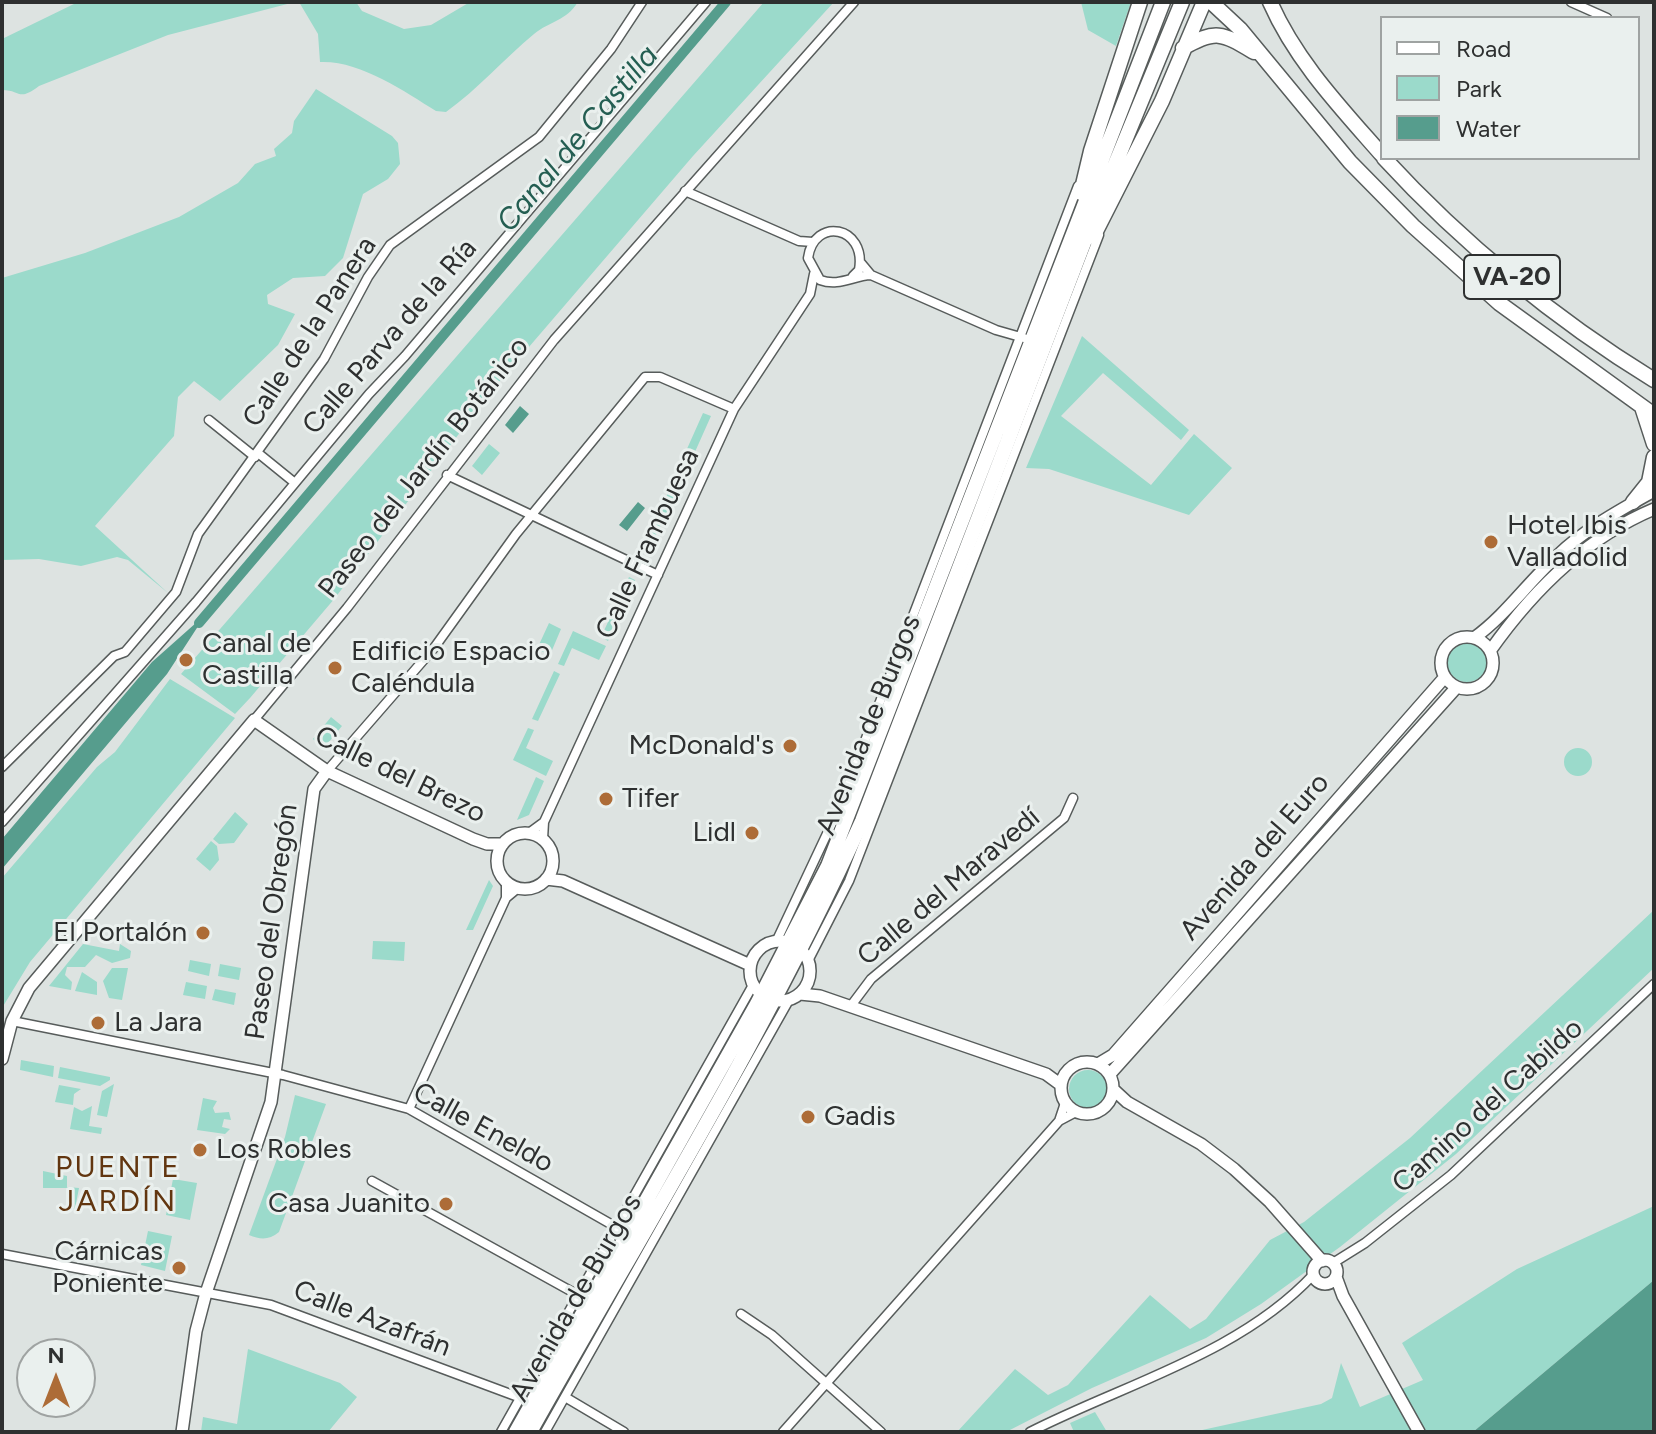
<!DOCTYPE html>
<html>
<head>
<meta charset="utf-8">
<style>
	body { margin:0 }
	#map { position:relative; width:1656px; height:1434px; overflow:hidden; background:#dde3e1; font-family:Figtree,sans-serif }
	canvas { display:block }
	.frame { position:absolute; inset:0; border:4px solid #2e3030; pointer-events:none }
	.legend { position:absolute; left:1380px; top:16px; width:260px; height:144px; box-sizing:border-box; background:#eaf0ee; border:2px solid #9fa3a2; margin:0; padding:10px 14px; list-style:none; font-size:24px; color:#2e3030 }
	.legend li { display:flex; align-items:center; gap:16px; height:40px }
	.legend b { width:40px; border:2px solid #9fa3a2 }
	.north { position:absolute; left:16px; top:1338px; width:80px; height:80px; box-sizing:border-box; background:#eaf0ee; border:2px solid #9fa3a2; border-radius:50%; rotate:0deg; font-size:22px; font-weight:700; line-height:32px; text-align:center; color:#2e3030 }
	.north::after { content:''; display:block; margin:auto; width:28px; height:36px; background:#ad6c37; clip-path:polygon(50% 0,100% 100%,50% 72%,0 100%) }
</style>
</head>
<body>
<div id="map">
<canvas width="1656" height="1434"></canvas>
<div class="frame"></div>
<ul class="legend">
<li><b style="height:10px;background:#fff"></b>Road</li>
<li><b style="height:22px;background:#9bdacb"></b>Park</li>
<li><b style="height:22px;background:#569d8d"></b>Water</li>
</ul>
<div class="north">N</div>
</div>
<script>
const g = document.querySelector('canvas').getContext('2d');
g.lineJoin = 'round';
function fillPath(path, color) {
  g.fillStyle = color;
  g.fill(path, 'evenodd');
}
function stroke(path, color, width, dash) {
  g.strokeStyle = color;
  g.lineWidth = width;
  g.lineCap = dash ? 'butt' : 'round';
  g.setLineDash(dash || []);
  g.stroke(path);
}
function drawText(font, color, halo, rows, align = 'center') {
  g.font = font + ' Figtree,sans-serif';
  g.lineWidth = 6;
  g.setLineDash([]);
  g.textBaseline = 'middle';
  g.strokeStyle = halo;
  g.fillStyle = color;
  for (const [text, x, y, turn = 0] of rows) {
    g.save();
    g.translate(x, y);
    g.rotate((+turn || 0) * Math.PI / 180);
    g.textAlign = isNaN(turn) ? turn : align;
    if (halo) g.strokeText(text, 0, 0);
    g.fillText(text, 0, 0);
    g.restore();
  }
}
const green = new Path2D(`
	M78,2H295L168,35L39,86C18,102 21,90 2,90V39Z
	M299,2H356L362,11L404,29L431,25L470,2H578C566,21 550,21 534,34C504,59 478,89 446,112L436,111C404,91 359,60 320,62L318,34Z
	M764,2H834L693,156L492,390L335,598L250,698L235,714L181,674Z
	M1081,2H1131L1116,46L1088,30Z
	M316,89L392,136L398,143L400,164L388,179L363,194L343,258L325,276L293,278L267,295L268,304L295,314L278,345L220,401L194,381L178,397L174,436L95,526L168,593L128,560L117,557L81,566L39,559L2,560V278L85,253L179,217L238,183L255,164L276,156L274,149L292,133L294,121Z
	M1082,336L1189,430L1181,440L1103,373L1061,416L1151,485L1194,434L1232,468L1189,515L1049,469L1026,468Z
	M703,413L711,416L682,481L674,478Z
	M489,444L500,453L482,475L472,466Z
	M671,487L678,490L647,553L640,550Z
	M629,577L635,580L608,641L601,637Z
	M549,623L561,629L550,655L537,649Z
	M573,631L606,646L599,660L572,648L564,666L558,664Z
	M1447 662a20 20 0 1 1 40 0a20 20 0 1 1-40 0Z
	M554,671L560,674L538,721L532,719Z
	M170,679L235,718L30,962L2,1008V878L97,767L115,752Z
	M331,717L342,726L324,748L313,739Z
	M528,728L534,730L526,748L553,761L546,776L513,760Z
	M1564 762a14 14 0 1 1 28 0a14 14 0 1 1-28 0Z
	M536,777L544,781L529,815L517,820Z
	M235,812L248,824L234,843L219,844L213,839Z
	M211,841L217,846L219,860L210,871L196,859Z
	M489,880L493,886L473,930H466Z
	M1654,910V968L1456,1154L1340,1247L1261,1304L1206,1338L1092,1388L1006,1432H957L1015,1369L1048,1395L1068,1385L1150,1295L1190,1329L1206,1319L1270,1240L1304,1222L1410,1138Z
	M373,941L405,942L404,961L372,959Z
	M83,944L119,951L120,944L131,951L130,958L112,963L96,955L85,967H67L65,975L72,982L71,990L49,986Z
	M190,960L211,964L209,976L188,971Z
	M220,964L241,968L239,980L218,976Z
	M112,968H128L122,1000L109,998L103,981Z
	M82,972L97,982V995L75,991Z
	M186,982L207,986L205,999L183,995Z
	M215,989L236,993L234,1005L212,1000Z
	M21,1060L54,1066L53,1077L20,1070Z
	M60,1067L110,1077V1080L100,1086L58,1078Z
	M1069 1089a19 19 0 1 1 38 0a19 19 0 1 1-38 0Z
	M114,1084L107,1117L97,1115L102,1091Z
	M59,1085L81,1089L74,1094L73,1105L55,1102Z
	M295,1095L326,1104L279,1232C269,1240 261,1240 249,1235L285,1137Z
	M203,1098L217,1101L213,1108L215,1113L229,1112L231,1120L224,1119L222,1127L230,1129L225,1134L197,1130Z
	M92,1106L89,1126L102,1128L101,1134L70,1129L74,1107L82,1111Z
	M43,1171L67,1176V1187L79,1188L75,1209H68L67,1188H43Z
	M173,1179L197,1183L190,1220L166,1215Z
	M1654,1206V1280L1473,1432H1193L1321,1404L1332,1398L1341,1363L1360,1407L1423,1380L1402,1343L1517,1269Z
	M148,1231L172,1236L165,1271L141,1265Z
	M248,1349L340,1383L357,1397L328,1432H201L203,1417L237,1424Z
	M1095,1412L1107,1432H1074L1070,1423Z`);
const water = new Path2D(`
	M520,406L529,414L513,433L505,425Z
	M638,502L645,508L627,531L619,525Z
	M206,614L167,674L2,869V839L152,662Z
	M1654,1280V1432H1473Z`);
const canal = new Path2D(`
	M199,623L726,2`);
const street = new Path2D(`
	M1571,2L1607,18
	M685,191L799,241L813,242
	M861,263L871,275L996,330L1024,338
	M853,276L859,270C867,226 814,216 808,258L820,280C839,287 852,276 871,275
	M209,420L255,457
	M258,453L295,483
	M447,475L658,575
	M254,720L347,608L554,340L854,2
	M2,767L114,656L125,652L176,592L198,534L324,359L368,277L390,245L539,137L611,49L642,2
	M327,771L434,648L516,534L645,377H660L734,409
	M2,822L196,602L369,394L405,356L706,2
	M529,833L544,822
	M543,839L544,822L734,409L810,294L814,274
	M506,882V898
	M776,942L840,806L1078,186
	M808,961L849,881L1099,235
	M850,1007L871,979L1064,818L1073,798
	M12,1021L283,1075L409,1109L616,1227
	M409,1109L506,898L518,888
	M1059,1121L1076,1112
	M372,1181L578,1295
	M2,1254L271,1305L521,1398
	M1333,1263L1365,1243L1451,1175L1654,984
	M741,1314L772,1335L881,1432
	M565,1397L624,1432
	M501,1432L753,985
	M545,1432L789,1000
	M783,1432L1059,1121L1065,1103
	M1030,1432C1124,1384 1239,1354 1313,1275`);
const secondary = new Path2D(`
	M1441 663a26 26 0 1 1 52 0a26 26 0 1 1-52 0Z
	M1474,638C1506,615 1528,582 1557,556C1585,529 1620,510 1654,491
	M1490,651C1533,590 1585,538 1654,509
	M497 861a28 28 0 1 1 56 0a28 28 0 1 1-56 0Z
	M546,879L563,881L750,965
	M750 971a30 30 0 1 1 60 0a30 30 0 1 1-60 0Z
	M800,994L820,996L1046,1074L1061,1085
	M2,1059L12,1021L29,988L254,720L327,771L473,839L487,844H503
	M1061 1088a26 26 0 1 1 52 0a26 26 0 1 1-52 0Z
	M1098,1064L1113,1055L1444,678
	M1110,1074L1456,688
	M1114,1090L1127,1102L1201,1144L1234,1169L1270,1202L1322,1261
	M1313 1272a12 12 0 1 1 24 0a12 12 0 1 1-24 0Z
	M1336,1277L1343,1296L1419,1432
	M182,1432L196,1331L206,1293L271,1102L314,789L327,771`);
const highway = new Path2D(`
	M1211,2L1240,29L1350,162L1413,226L1499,303L1654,415
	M1270,2C1296,61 1340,107 1382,155
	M1183,48C1216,29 1222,33 1254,52
	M1384,158C1462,243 1556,320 1654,380
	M1081,193L1091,151L1140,2
	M1093,237L1162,101L1204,2
	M1642,407L1654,444
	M1633,502L1649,482L1654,457
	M516,1432L757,1004L828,866L1163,2
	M530,1432C643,1230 767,1032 862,821L1098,206L1182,2`);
const markers = [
	[1491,542,8,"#ad6c37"],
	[186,660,8,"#ad6c37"],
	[335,668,8,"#ad6c37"],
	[790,746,8,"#ad6c37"],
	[606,799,8,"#ad6c37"],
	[752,833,8,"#ad6c37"],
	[203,933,8,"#ad6c37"],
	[98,1023,8,"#ad6c37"],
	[808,1117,8,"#ad6c37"],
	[200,1150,8,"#ad6c37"],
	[446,1204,8,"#ad6c37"],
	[179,1268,8,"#ad6c37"]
];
const shields = [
	[1512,277,96]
];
const shieldNames = [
	["VA-20",1512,277]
];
const streetNames = [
	["Calle de la Panera",310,332,-57],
	["Calle Parva de la Ría",390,337,-49],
	["Paseo del Jardín Botánico",424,468,-52],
	["Calle Frambuesa",648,544,-65],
	["Avenida de Burgos",869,725,-68],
	["Calle del Brezo",400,775,26],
	["Avenida del Euro",1255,857,-49],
	["Calle del Maravedí",949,887,-40],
	["Paseo del Obregón",272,922,-82],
	["Camino del Cabildo",1488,1106,-42],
	["Calle Eneldo",483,1128,29],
	["Avenida de Burgos",576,1298,-60],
	["Calle Azafrán",372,1319,21]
];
const poiNames = [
	["Hotel Ibis",1507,526],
	["Valladolid",1507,558],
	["Canal de",202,644],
	["Castilla",202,676],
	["Edificio Espacio",351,652],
	["Caléndula",351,684],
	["McDonald's",774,746,"right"],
	["Tifer",622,799],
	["Lidl",736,833,"right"],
	["El Portalón",187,933,"right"],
	["La Jara",114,1023],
	["Gadis",824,1117],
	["Los Robles",216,1150],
	["Casa Juanito",430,1204,"right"],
	["Cárnicas",163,1252,"right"],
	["Poniente",163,1284,"right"]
];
const waterNames = [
	["Canal de Castilla",578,139,-50]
];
const neighbourhoodNames = [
	["PUENTE",118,1168],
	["JARDÍN",118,1202]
];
fillPath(green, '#9bdacb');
fillPath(water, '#569d8d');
stroke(canal, '#569d8d', 10);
stroke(street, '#575c5b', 11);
stroke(secondary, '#575c5b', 14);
stroke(highway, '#575c5b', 17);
stroke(street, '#fff', 8);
stroke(secondary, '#fff', 11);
stroke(highway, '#fff', 14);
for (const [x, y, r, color] of markers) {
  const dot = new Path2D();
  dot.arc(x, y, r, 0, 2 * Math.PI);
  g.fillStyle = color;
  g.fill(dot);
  stroke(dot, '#eaf0ee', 3);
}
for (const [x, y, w] of shields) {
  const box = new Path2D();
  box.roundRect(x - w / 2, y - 22, w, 44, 6);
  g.fillStyle = '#eaf0ee';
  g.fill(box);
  stroke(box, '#2e3030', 2);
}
drawText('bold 26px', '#2e3030', null, shieldNames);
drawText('28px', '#2e3030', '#eaf0ee', streetNames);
drawText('28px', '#2e3030', '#eaf0ee', poiNames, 'left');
drawText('italic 30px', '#245e52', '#eaf0ee', waterNames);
g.letterSpacing = '2px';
drawText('30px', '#623610', '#eaf0ee', neighbourhoodNames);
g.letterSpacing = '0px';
</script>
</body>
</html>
